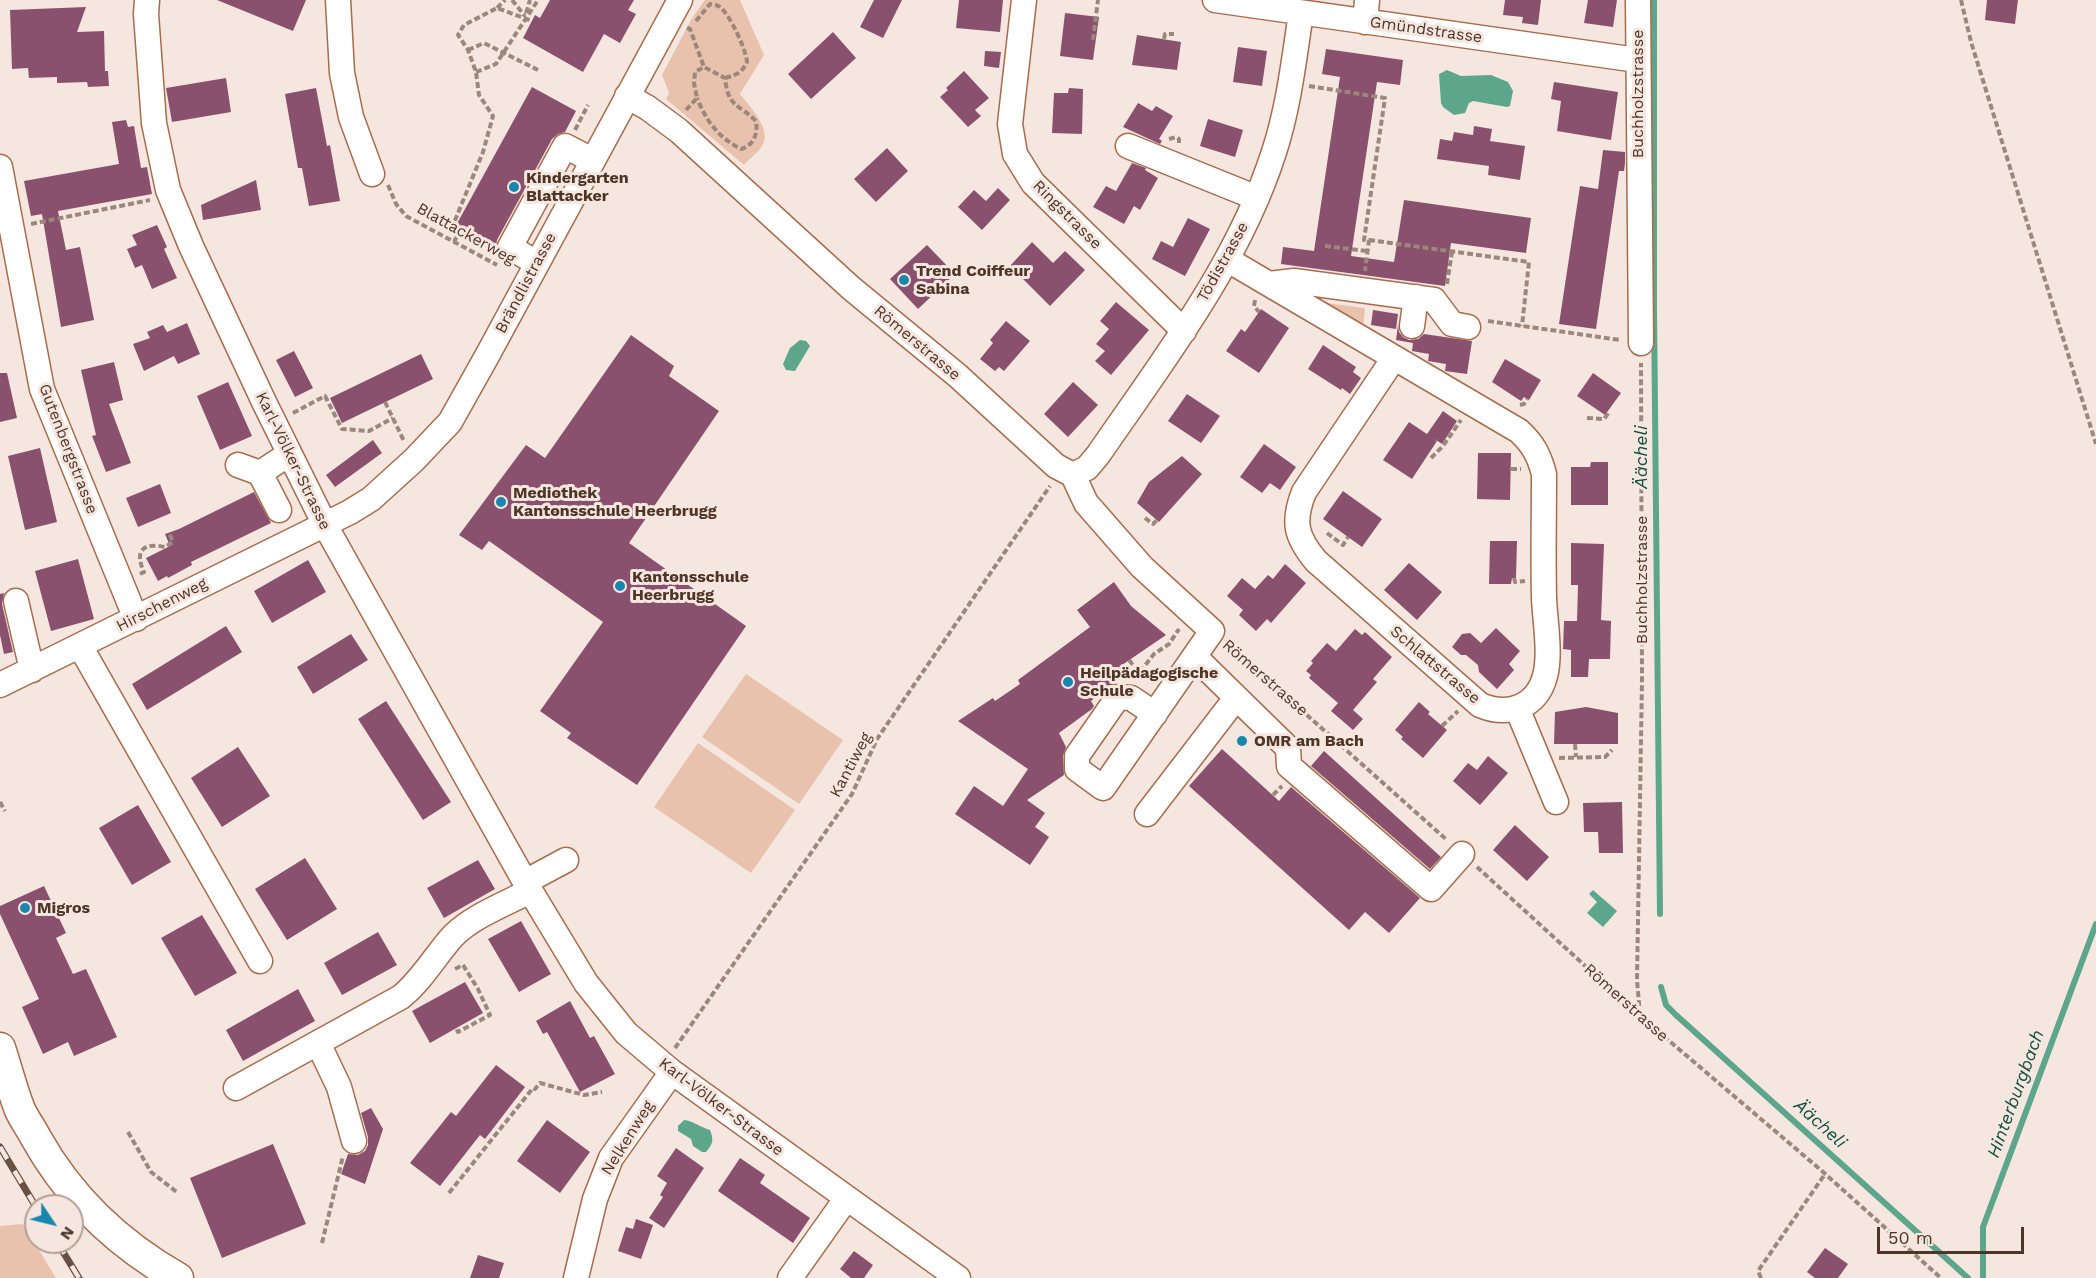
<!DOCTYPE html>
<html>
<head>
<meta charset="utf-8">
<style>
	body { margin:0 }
	#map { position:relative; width:2096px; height:1278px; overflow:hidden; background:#f5e7e0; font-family:"Work Sans",sans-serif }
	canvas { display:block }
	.north { position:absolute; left:24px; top:1194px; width:60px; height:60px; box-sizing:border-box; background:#f5e7e0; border:2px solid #b3a096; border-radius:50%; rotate:125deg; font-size:16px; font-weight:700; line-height:24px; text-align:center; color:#4f3527 }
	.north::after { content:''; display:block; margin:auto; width:21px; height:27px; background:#1886ad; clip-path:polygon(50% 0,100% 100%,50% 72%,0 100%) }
	.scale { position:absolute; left:1877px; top:1227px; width:147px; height:27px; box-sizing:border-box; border:3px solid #4f3527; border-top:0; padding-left:8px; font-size:18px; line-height:21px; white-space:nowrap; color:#4f3527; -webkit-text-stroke:4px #f5e7e0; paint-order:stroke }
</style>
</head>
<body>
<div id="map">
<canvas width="2096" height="1278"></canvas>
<div class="north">N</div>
<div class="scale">50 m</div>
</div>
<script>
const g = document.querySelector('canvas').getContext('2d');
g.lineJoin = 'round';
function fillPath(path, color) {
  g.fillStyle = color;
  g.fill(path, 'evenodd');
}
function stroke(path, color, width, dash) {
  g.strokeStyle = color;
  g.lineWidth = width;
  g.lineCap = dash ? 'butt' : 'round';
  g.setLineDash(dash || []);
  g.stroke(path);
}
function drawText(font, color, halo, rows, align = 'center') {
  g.font = font + ' "Work Sans",sans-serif';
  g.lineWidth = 6;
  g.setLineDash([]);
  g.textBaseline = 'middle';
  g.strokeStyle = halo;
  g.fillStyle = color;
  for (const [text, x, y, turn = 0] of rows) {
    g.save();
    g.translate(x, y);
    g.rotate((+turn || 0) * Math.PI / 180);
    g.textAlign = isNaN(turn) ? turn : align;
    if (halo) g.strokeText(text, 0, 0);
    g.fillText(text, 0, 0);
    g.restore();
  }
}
const green = new Path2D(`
	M705,0H740L764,55L740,94C750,107 774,130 761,148C756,154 749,159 744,165L666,99L669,93L662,75L692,18Z
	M1319,302L1365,308L1363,328Z
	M746,674L843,740L799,804L702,737Z
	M698,743L795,810L751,873L654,807Z
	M23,1224L56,1278H0V1226Z`);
const water = new Path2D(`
	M1447,70L1461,76L1491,75L1508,82L1513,91L1510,106L1507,107L1473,101L1469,103L1465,113L1454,115L1443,107L1441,103L1439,74Z
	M800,340L806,341L810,346L795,371L786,370L783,364L790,348Z
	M1593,890L1617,911L1603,927L1587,913L1597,902L1589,894Z
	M684,1120C693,1121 700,1127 710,1130C714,1140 713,1144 706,1152H702L693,1146L691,1139L678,1131V1126Z`);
const stream = new Path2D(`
	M1654,0V309L1660,914
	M1661,987L1666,1005L1676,1015L1968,1278
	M1983,1278V1227L2096,924`);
const building = new Path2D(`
	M217,0H306L293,31Z
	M550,0H634L628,10L636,14L620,43L604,34L583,72L523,38L535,15L540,18Z
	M874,0H902L883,38L860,27Z
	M959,0H1003L1000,32L956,28Z
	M1505,0H1541L1538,25L1522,23L1523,17L1503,15Z
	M1588,0H1617L1613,27L1584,23Z
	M1987,0H2018L2015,24L1985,20Z
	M86,7L77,32L104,31L105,71H108L109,86L88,87L87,82L57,83V77L29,78L28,68L12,69L10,10Z
	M1065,13L1099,17L1093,60L1060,56Z
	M833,32L856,58L811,99L788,74Z
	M1137,35L1181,42L1177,70L1132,65Z
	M1238,47L1267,51L1262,86L1233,82Z
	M1326,49L1403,60L1400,85L1377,82L1351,256L1394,262L1404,200L1531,218L1526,253L1451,243L1445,286L1281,264L1283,247L1314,251L1340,77L1322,74Z
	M985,51L1001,52L999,68L984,66Z
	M964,71L989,98L975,110L981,116L968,127L940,97L948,90L946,88Z
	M226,78L231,112L172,122L166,88Z
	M1554,82L1618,92L1611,140L1557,131L1561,101L1551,99Z
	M532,87L576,111L565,132L558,134L552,139L497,240L496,247L497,253L454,229Z
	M316,88L327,146L330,145L340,201L309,206L302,168H298L285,94Z
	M1069,88L1083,89L1082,134L1052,133L1054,93H1068Z
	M1138,103L1152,111L1156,106L1173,116L1159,139L1162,141L1160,144L1123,127Z
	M1208,119L1243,130L1235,157L1200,146Z
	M126,120L128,127L134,126L141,168L147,167L152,194L58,211L66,250L80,247L94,320L61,327L42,214L31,216L24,181L119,164L112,122Z
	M1474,126L1492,129L1490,141L1525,146L1520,180L1488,175L1489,166L1437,159L1440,139L1452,141L1454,132L1473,135Z
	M887,148L908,171L876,202L854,179Z
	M1603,150L1625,152V163L1624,171H1619L1596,329L1559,324L1580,186L1598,189Z
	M1132,163L1146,168L1145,170L1158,178L1140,210L1134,206L1124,224L1093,207L1106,186L1116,191Z
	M256,180L261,210L203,220L201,205Z
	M998,188L1010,200L982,230L958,207L974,190L986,201Z
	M1188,218L1210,229L1185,276L1152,259L1161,241L1173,247Z
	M157,225L167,247L164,249L177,278L152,289L142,265L135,268L127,249L137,245L132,235Z
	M1032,242L1053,263L1065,251L1085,270L1050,306L1010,266Z
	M927,245L955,274L918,309L890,279Z
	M1116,302L1149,330L1111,375L1095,361L1105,351L1096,344L1109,329L1100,321Z
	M1261,309L1289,328L1259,373L1226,351L1241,329L1245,332Z
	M1373,310L1398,314L1396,329L1371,325Z
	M1006,321L1030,341L1004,371L999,367L995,371L980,359L993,343L990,340Z
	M187,323L200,354L178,364L174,356L144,371L133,344L150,338L147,332L163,325L167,332Z
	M1398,325L1399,332L1403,337L1409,340L1418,339L1424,334L1472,341L1467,374L1445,371L1446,364L1428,361L1429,354L1412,351L1413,343L1396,340Z
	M631,335L674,366L669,376L719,411L629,543L746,626L637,785L567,738L571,733L540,711L603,622L489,541L482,550L459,535L526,445L545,458Z
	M1323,345L1356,367L1353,372L1361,378L1350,394L1342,388L1341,390L1308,369Z
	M294,351L313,388L295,397L276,360Z
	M421,354L433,379L342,423L330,398Z
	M1505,359L1541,380L1529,400L1524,397L1521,401L1492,382Z
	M114,362L123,400L109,404L131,463L106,472L92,436L96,435L81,370Z
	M0,373H7L17,418L0,422Z
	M1593,373L1621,393L1605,415L1577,396Z
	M228,382L252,436L220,450L197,396Z
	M1073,382L1098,405L1068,437L1044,414Z
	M1187,394L1220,416L1201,443L1168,421Z
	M1443,411L1457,421L1442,444L1433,438L1437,441L1412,479L1383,460L1409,422L1427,434Z
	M373,440L382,453L335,487L326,475Z
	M1264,444L1296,467L1280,490L1270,483L1262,493L1240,477Z
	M40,448L57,522L25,530L8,456Z
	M1478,453H1511L1510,500L1477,499Z
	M1182,456L1202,474L1159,522L1137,503L1149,482Z
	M1591,462H1608V505H1571V467H1590Z
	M160,484L171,513L138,527L126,498Z
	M1343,491L1382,519L1362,547L1323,519Z
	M254,492L271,523L191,562L192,565L168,578L167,576L158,581L146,558L170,546L165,534L179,529Z
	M1490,541H1517L1516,578H1512L1511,584H1489Z
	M1571,543L1604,544L1601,620L1611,621L1610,659H1589L1588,677H1571V650L1563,649L1564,621H1577L1578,585H1571Z
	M78,559L94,619L51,631L35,571Z
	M308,560L326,592L272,623L254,591Z
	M1409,563L1442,592L1417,620L1384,590Z
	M1285,564L1306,583L1271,623L1267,619L1256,631L1239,615L1243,610L1227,596L1242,578L1255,589L1268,575L1273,579Z
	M1114,582L1131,606L1166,635L1122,665L1128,673L1091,701L1094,706L1092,709L1059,733L1066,747L1063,756L1064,775L1027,800L1045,813L1035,827L1049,837L1030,865L955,814L974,786L1003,806L1028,769L958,721L993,698L995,701L1020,684L1018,680L1090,627L1077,610Z
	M4,593L2,604L13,652L4,654L0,635V594Z
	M226,626L242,652L147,710L132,684Z
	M1496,628L1520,651L1509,664L1514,670L1497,689L1479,672L1478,665L1466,655H1461L1452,647L1462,634L1470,633L1481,643Z
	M1355,629L1362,635L1365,632L1392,657L1373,679L1377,682L1353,710L1363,719L1353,730L1331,711L1338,703L1309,678L1311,675L1306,671L1313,663L1311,661L1327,643L1336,651Z
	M351,634L368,660L313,694L297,667Z
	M386,701L451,802L423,820L358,719Z
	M1419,702L1430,712L1428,714L1447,730L1423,758L1401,739L1403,737L1395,730Z
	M1586,707L1618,713V744H1554L1555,712Z
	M238,747L270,796L222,827L191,778Z
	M1222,749L1279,801L1291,787L1420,898L1389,933L1365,912L1349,930L1189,786Z
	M1324,751L1441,857L1430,869L1311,766Z
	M1488,756L1508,773L1480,805L1453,781L1468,763L1477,770Z
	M1622,802L1623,853H1599L1598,832H1584L1583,803Z
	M138,805L171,862L132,885L99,828Z
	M1515,825L1549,857L1527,881L1493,850Z
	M305,858L337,909L287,940L255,889Z
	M478,860L495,889L444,918L427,888Z
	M44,886L66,933L56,938L73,974L86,969L117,1037L74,1056L68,1042L43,1054L22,1007L39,999L0,914V906Z
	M202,915L237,973L195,996L161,938Z
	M521,921L551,974L519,992L488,939Z
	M378,932L397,965L342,995L324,963Z
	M465,982L483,1013L430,1043L412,1011Z
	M298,989L315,1021L243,1061L226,1030Z
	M570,1001L590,1038L594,1036L615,1074L580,1092L547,1032L543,1034L536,1021Z
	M496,1065L525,1087L485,1139L480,1135L440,1186L410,1163L451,1112L456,1116Z
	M371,1108L383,1129L365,1184L341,1174L348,1154L358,1155L365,1151L368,1145V1137L361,1113Z
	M547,1120L590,1152L560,1193L517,1161Z
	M273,1144L306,1224L222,1258L190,1178Z
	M676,1148L704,1168L664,1228L649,1218L663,1197L660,1195L667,1183L657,1176Z
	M740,1158L765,1175L760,1183L810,1218L793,1243L718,1191Z
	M636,1219L653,1225L641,1259L618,1251L626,1227L633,1229Z
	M1825,1248L1848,1264L1838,1278H1815L1807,1272Z
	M854,1251L873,1265L864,1278H851L840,1269Z
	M478,1255L504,1263L499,1278H470Z`);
const path = new Path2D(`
	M512,0L525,16
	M1961,0L1971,42L2096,444
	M497,8L505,0
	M526,13L530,0
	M696,21L710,4C715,5 716,4 720,7C730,15 746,49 747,62C742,73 736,75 725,78
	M687,28L690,29L704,67
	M1164,39L1165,34H1174
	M1093,40L1098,0
	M468,50L484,43L538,70
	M476,72L496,64L538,0
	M1309,86L1385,98L1364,240H1369L1365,271
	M686,110L697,98L694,83L695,72L704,67L725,78C728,108 738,103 756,121C758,134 754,145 741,149C719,138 706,121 697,98
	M575,130L588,105
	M1169,139L1176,137L1179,139V144
	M388,185L396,204L406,216L497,265
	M31,224L150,200
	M1369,240L1529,262L1522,326
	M454,242L458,234L451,230L483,152L493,116L479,95L476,72L468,50L458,35L464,25L497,8L532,21
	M1325,246L1367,251
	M1447,284L1452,252
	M1255,300L1254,306L1259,312
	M1488,321L1620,340
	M385,402L404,441
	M1520,405L1524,404L1527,399
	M293,413L325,396L342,429L369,431L393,418
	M1587,418L1604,419L1610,411
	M1431,458L1443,446L1461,420
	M1511,469H1521
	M1145,518L1153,524L1157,520
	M1327,533L1343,545L1348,537
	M140,574L144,572C134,551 143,542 165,547L173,542L169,533
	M1514,578L1515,582L1525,581
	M1226,643L1447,840
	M1129,660L1139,673L1154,654L1169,644L1179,629
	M1442,726L1458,711
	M1575,744L1576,757
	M1559,758L1605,757L1612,750
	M1273,795L1282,786
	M0,802L5,811
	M1477,867L1640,1016L1822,1171L1941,1278
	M455,969L463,965L478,989L490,1015L458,1032L456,1028
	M1640,1015L1637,980L1642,680L1641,363
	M675,1048L852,794L877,739L1050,486
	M128,1132L151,1172L178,1193
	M449,1193L533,1088L535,1089L540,1083L584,1095L602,1092
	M322,1243L343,1156
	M1761,1278L1758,1271L1825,1174`);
const minor = new Path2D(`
	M147,0L146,14L154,123L168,190L191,246L264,402L325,525L525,882L586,983L626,1033L672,1072L958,1278
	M338,0L342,73L351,117L372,174
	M1024,0L1010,124L1015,154L1033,183L1184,331
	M1215,0L1637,60
	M1638,0L1641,343
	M1365,22L1367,0
	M627,96L648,108L679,131L851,288L958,376L1056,466L1073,475L1086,503L1142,567L1212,631L1103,788L1077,769V756L1118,697L1131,698L1155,714
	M1128,146L1257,198
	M0,167L42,389L136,619
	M1228,260L1519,431C1533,444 1539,455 1544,474C1544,515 1543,557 1544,598C1545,621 1551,654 1545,676C1537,707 1508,717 1480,705L1316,561C1296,537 1292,522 1304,492L1394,358
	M536,263L510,247L565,146L592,160
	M1269,284L1294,281L1434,300L1452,324L1468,327
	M1412,326L1416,297
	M238,465L260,473
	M1073,475L1087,468L1098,455C1164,359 1238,264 1274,152C1289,106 1294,59 1301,13
	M279,510L260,473L289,454
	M16,601L32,670
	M80,646L260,961
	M1195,657L1288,748L1289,766L1431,889L1462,854
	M0,685L350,512L371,499L414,460L450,422L487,356L680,0
	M1517,708L1556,802
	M1147,814L1236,698
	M525,882L566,860
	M318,1043L339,1087L354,1141
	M236,1088L401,997C422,980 435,956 453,936C473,916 505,904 530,891
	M576,1278L595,1199L611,1158L672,1072
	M790,1278L846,1199`);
const major = new Path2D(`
	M0,1048C7,1069 12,1090 20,1110C24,1119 31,1128 36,1138C69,1197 118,1244 178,1278`);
const rail = new Path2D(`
	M0,1147L36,1207
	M57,1242L79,1278`);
const markers = [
	[514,187,6,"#1886ad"],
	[904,280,6,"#1886ad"],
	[501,502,6,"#1886ad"],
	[620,586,6,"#1886ad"],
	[1068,682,6,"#1886ad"],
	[1242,741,6,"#1886ad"],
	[25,908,6,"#1886ad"]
];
const streetNames = [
	["Gmündstrasse",1426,30,8],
	["Buchholzstrasse",1638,94,-90],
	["Ringstrasse",1067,215,45],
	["Blattackerweg",466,234,29],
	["Tödistrasse",1223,262,-61],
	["Brändlistrasse",526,283,-62],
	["Römerstrasse",917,343,40],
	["Gutenbergstrasse",68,449,69],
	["Karl-Völker-Strasse",293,461,64],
	["Buchholzstrasse",1642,580,-90],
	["Hirschenweg",162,605,-27],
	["Schlattstrasse",1435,665,40],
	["Römerstrasse",1265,678,41],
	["Kantiweg",851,765,-62],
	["Römerstrasse",1626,1003,42],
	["Karl-Völker-Strasse",721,1107,37],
	["Nelkenweg",628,1138,-58]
];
const poiNames = [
	["Kindergarten",526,178],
	["Blattacker",526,196],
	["Trend Coiffeur",916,271],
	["Sabina",916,289],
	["Mediothek",513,493],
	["Kantonsschule Heerbrugg",513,511],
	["Kantonsschule",632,577],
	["Heerbrugg",632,595],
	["Heilpädagogische",1080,673],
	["Schule",1080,691],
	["OMR am Bach",1254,741],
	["Migros",37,908]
];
const waterNames = [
	["Äächeli",1642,457,-90],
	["Hinterburgbach",2016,1094,-70],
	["Äächeli",1820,1124,42]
];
fillPath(green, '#e9c2ae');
fillPath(water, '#5da68c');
stroke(stream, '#5da68c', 6);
fillPath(building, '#8a516e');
stroke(minor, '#a76c4c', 27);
stroke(major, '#a76c4c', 33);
stroke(path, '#9b877c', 4, [6, 3]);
stroke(minor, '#fff', 24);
stroke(major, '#fff', 30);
stroke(rail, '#695043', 7);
stroke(rail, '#f5e7e0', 4.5, [14]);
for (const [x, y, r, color] of markers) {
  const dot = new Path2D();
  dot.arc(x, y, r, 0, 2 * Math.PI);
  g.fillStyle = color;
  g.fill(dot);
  stroke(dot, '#f5e7e0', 2);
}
drawText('16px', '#4f3527', '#f5e7e0', streetNames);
drawText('bold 16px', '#4f3527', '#f5e7e0', poiNames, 'left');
drawText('italic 18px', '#124f3d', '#f5e7e0', waterNames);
</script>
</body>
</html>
